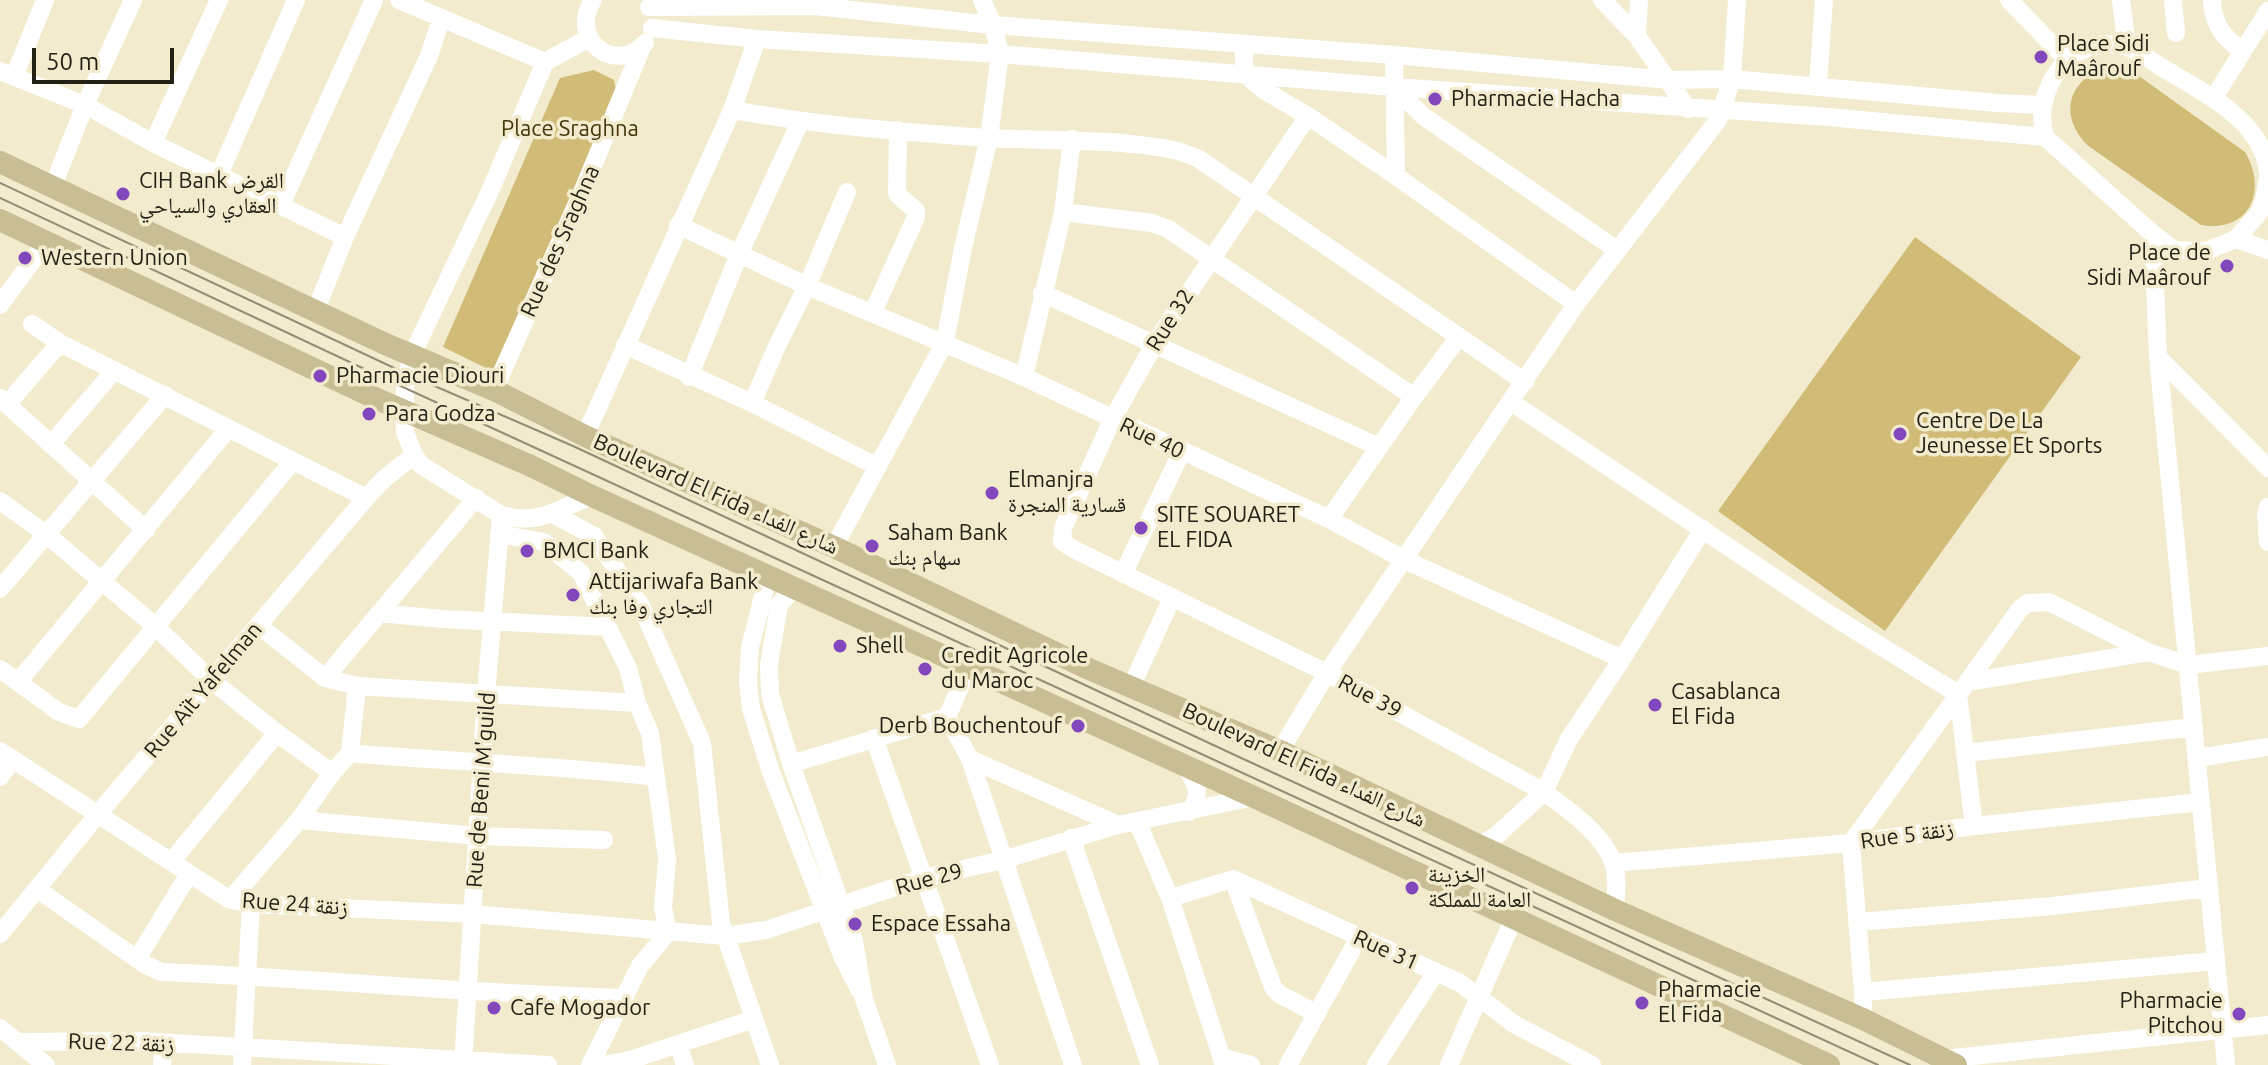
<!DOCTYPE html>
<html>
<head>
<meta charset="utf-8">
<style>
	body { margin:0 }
	#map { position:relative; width:2268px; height:1065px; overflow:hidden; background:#f3ebcd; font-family:Ubuntu,sans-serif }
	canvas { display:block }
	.scale { position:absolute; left:32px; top:48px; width:142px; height:36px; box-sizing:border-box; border:4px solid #232015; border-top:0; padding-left:10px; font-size:24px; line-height:28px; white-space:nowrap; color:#232015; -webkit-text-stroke:6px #f3ebcd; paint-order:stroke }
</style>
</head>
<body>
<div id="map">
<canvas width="2268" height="1065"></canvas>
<div class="scale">50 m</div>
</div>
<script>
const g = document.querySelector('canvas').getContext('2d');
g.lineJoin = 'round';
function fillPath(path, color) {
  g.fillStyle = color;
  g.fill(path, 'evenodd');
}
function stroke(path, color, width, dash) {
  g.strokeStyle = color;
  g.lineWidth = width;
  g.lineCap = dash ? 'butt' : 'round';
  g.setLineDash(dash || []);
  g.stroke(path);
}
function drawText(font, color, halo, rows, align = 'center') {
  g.font = font + ' Ubuntu,"Noto Naskh Arabic",sans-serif';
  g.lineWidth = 7;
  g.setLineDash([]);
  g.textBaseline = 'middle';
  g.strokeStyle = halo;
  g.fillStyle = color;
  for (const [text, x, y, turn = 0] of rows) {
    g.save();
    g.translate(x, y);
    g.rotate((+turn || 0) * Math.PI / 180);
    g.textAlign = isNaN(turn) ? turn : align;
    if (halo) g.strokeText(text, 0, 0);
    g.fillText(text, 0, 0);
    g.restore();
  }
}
const green = new Path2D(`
	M2105,67L2132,71L2245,152C2268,191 2250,233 2201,225L2087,145C2059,115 2067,82 2105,67Z
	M594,70L614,80L617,96L496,373L443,347L560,78Z
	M1915,237L2081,357L1885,631L1718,511Z`);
const minor = new Path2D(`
	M399,0L545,62
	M593,0C568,39 615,76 645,43
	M1602,0L1637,36L1688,109
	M2009,0L2067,60
	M2121,0L2127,47
	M2173,0L2176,33
	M2212,0C2213,24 2223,38 2243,51
	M649,7L815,6L993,25L1394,55L1670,80L1732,79L1997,103L2042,105
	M652,28L757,39L1000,54L1394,87L1828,117L2045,137
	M1637,36L1639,0
	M589,38L545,62L490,191L412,355L405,388V432L414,455L421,465L501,515C539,526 557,509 592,496
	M1244,44V73L1262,89L1308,116L1396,176L1576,304
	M1394,55L1396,176
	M0,71L85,105L153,143L345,237
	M14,77L45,0
	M1818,85L1824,0
	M1394,87L1423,116L1617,250
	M2213,99L2268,11
	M732,110C816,125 902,132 987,138C1032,140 1077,140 1122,143C1150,146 1174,147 1199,159L1525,382
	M1308,116L1155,343L1112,420L1063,528L1062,541L1073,549L1327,673L1544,792C1568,809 1605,836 1614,865C1618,879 1616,895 1615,910
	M153,143L219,0
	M2268,172C2263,120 2202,92 2163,68C2152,62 2139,50 2126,47C2073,31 2031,89 2045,137L2153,234L2174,250L2206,251L2236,239L2259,213L2264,201L2268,178
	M219,175L296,0
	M53,186L85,105L133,0
	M281,205L374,0
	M1063,212L1152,223L1168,229L1414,397
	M678,225L807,286L1024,377L1329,519L1405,560L1622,659
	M2153,234L2158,357L2226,1065
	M2236,239L2268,250
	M1042,293L1379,447
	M0,305L47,241
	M315,312L345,237L429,56L441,19
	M873,312L916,217V211L897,194L898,130
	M32,324L60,343L366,498
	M625,345L752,403L878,467
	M2158,357L2268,468
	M689,377L740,252L800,122
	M1024,377L1063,212L1072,139
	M494,390L583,190L642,47
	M0,398L146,530
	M1511,402L1829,614L1958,694L1974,826
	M8,403L60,343
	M752,403L777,346L807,286L847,192
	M585,436L732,110L757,39
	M52,443L114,371
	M0,501L46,534L155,626L211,680L277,733L332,773
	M2268,507L2266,515L2268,542
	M553,514L594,536L641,606L702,743L721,923L770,1065
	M1329,519L1414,397L1458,338
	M499,534L544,542L581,573L628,668L637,703L650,733L667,859L663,907L668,932
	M834,547L945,342L963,248L989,138L1000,54L993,25L982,0
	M1123,574L1182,451
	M768,577L750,647L748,681L751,709L771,772L843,958L859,989
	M794,588L779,605L769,664L770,694L791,764L854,941L864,999L887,1065
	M0,589L165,395
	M379,613L442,619L608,627
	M258,625L325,678L357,686L637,703
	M0,669L59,712L79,719L293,461
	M325,678L476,498
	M18,682L228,429
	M1967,682L2148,652
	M1131,687L1172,598
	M947,717L970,759L1073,1065
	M874,738L990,1065
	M0,751L230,900L251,904L473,914L724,936L766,930L923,878L1003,860L1118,825L1254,797
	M1280,751L1327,673L1576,304L1718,120L1732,79L1737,0
	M350,753C452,762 555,765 656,777
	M1966,753L2194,727
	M2197,758L2268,747
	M970,759L1118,825
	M791,764L947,717L969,667
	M1186,767C1196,784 1203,795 1189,812
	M0,777L13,759
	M299,820L477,836L604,840
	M1137,821L1170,898L1224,1065
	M1071,838L1150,1065
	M1478,846L1497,835L1544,792L1569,739L1622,659L1703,529
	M171,862L277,733
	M1613,863L1851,843L1974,826L2201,802
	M1233,879L1273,987L1279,994L1317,1014
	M37,889L144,964L161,972C315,978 469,994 624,998
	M1170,898L1233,879L1460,983L1514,1024L1592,1065
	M230,900L299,820L332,773L350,753L357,686
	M1858,922L2052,906L2209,888
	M0,934L98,814L366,498L384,479L414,455
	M137,959L189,874
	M1863,992L2216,961
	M1863,1019V992L1851,843L2020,609L2028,603L2049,602L2148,652L2188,665L2268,656
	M0,1028L46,1065
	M18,1042L138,1041L548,1065
	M678,1044L685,1065
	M1221,1057L1251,1065
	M1944,1059L2268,1025
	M162,1065L164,1044
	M242,1065L251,904
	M463,1065L486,694L501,515
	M590,1065L640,966L668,932
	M603,1065L630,1060L754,1019
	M1288,1065L1358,939
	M1376,1065L1436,972
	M1449,1065L1513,920`);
const major = new Path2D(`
	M0,162L383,343L494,390L585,436L834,547L1089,669L1280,751L1615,910L1863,1019L1956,1065
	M0,220L375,398L531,466L592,496L1254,797L1829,1065`);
const tram = new Path2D(`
	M0,183L407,374L573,446L1239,757L1910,1065
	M0,198L405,388L1878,1065`);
const markers = [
	[2041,57,8,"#8347bd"],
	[1435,99,8,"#8347bd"],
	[123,194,8,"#8347bd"],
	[25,258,8,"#8347bd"],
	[2227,266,8,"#8347bd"],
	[320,376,8,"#8347bd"],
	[369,414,8,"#8347bd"],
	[1900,434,8,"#8347bd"],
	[992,493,8,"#8347bd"],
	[1141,528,8,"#8347bd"],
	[872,546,8,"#8347bd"],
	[527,551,8,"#8347bd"],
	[573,595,8,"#8347bd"],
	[840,646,8,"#8347bd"],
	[925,669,8,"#8347bd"],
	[1655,705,8,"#8347bd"],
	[1078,726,8,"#8347bd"],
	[1412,888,8,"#8347bd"],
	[855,924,8,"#8347bd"],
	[1642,1003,8,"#8347bd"],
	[494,1008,8,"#8347bd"],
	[2239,1014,8,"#8347bd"]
];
const poiNames = [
	["Place Sidi",2057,44],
	["Maârouf",2057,69],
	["Pharmacie Hacha",1451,99],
	["CIH Bank القرض",139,181],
	["العقاري والسياحي",139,206],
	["Place de",2211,253,"right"],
	["Sidi Maârouf",2211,278,"right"],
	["Western Union",41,258],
	["Pharmacie Diouri",336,376],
	["Para Godza",385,414],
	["Centre De La",1916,421],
	["Jeunesse Et Sports",1916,446],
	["Elmanjra",1008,480],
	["قسارية المنجرة",1008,505],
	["SITE SOUARET",1157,515],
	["EL FIDA",1157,540],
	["Saham Bank",888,533],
	["سهام بنك",888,558],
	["BMCI Bank",543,551],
	["Attijariwafa Bank",589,582],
	["التجاري وفا بنك",589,607],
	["Shell",856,646],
	["Credit Agricole",941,656],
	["du Maroc",941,681],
	["Casablanca",1671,692],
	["El Fida",1671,717],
	["Derb Bouchentouf",1062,726,"right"],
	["الخزينة",1428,875],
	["العامة للمملكة",1428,900],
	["Espace Essaha",871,924],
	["Pharmacie",1658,990],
	["El Fida",1658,1015],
	["Pharmacie",2223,1001,"right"],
	["Pitchou",2223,1026,"right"],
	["Cafe Mogador",510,1008]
];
const parkNames = [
	["Place Sraghna",570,129]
];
const streetNames = [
	["Rue des Sraghna",560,241,-66],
	["Rue 32",1170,320,-58],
	["Rue 40",1152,438,25],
	["Boulevard El Fida شارع الفداء",716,494,24],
	["Rue Aït Yafelman",203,690,-50],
	["Rue 39",1370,696,28],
	["Boulevard El Fida شارع الفداء",1304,765,25],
	["Rue de Beni M'guild",481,790,-86],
	["Rue 5 زنقة",1907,835,-8],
	["Rue 29",929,879,-15],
	["Rue 24 زنقة",295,904,4],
	["Rue 31",1386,950,24],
	["Rue 22 زنقة",121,1043,2]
];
fillPath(green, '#d0bc76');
stroke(minor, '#fff', 18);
stroke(major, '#c8bd93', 22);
stroke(tram, '#928d77', 2);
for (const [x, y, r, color] of markers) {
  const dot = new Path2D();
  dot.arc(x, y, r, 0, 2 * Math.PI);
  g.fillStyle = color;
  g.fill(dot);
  stroke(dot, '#f3ebcd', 3);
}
drawText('22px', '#232015', '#f3ebcd', poiNames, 'left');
drawText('22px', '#43370a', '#f3ebcd', parkNames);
drawText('22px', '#232015', '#f3ebcd', streetNames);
</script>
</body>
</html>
